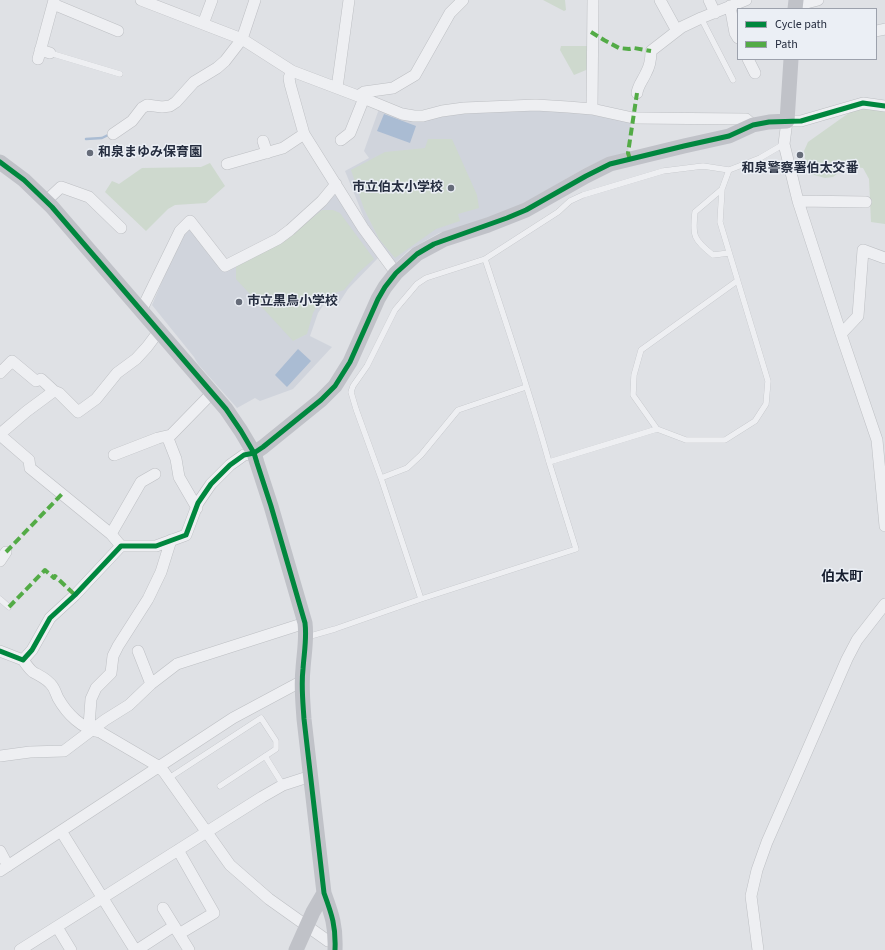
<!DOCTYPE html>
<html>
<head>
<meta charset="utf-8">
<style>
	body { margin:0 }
	#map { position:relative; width:885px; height:950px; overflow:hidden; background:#dfe1e5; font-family:"Source Sans 3",sans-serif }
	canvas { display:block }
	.legend { position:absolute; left:737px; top:8px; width:140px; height:52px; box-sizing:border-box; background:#ebeff5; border:1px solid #9ca1ac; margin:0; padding:5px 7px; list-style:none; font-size:12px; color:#252d3f }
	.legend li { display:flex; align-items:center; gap:8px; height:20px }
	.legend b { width:20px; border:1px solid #9ca1ac }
</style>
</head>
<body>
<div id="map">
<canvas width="885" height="950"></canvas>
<ul class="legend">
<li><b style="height:5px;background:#00873e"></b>Cycle path</li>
<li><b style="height:5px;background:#53ab46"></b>Path</li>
</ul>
</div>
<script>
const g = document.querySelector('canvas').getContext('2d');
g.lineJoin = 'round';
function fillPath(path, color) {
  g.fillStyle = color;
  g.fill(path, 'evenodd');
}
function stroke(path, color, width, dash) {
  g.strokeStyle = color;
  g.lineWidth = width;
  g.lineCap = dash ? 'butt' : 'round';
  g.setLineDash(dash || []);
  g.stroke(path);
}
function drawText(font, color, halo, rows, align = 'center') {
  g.font = font + ' "Source Sans 3","Noto Sans JP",sans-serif';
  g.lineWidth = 3;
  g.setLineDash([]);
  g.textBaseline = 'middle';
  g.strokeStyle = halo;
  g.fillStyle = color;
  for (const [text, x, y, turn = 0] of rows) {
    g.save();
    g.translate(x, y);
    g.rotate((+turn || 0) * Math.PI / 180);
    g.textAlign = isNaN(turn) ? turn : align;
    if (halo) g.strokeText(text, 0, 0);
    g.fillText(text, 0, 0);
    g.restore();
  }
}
const built = new Path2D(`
	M379,109L442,114L526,110L588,112L631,120L628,154L600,161L583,169L521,205L480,221L439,233L409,250L393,265L367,225L345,171L369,158L364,151Z
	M336,194L378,258L348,289L339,303L326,301L318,313L310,336L332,347L293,389L260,401L255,398L237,408L198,364L194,357L152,305L182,234L187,227L192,228L225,269L297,229Z`);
const green = new Path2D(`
	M543,0H565L566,10L564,11Z
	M561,46H588L591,68L574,75L560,50Z
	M863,107L885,108V224L871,222L869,179L863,168L847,166L833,177L825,178L807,173L804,151L808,142L853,110Z
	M428,139H452L477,195L479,208L458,214L460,221L436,229L395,258L379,239L364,209L351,170L385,152L425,148Z
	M210,163L225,186L206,203L175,205L168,209L146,231L105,192L112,181L119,184L142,168L201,167Z
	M322,210H333L340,213L374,259L358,273L344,290L322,297L313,313L307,334L293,341L236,279V266L279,244Z`);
const water = new Path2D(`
	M384,114L416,126L410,143L377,131Z
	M298,349L311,361L287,387L275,375Z`);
const stream = new Path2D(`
	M86,139L102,138L110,134`);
const lane = new Path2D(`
	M701,18L733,80
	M50,53L120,74
	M722,189L695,212C692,236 694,240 713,255L729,253
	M485,259C507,326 530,393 549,462
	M737,281L641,350L634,375L633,395L657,429L686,440H725L755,421L766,404L768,381L720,222L722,189L729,170L760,158L784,144
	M381,478L407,468L421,455L458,410L526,387
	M0,599L9,607
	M421,599L381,478L356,409L351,392L353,386L367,366L395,310L417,284L426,278L485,259L558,212L570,201L583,195L663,171L703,166L729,170
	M307,637L335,629L421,599L576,549L549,462L657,429
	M265,756L283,785
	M169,778L261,718L276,741V749L220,786`);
const street = new Path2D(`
	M141,0L242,39L292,71L358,96L402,114L414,116H423L442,111L464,108L536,105L568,107L592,109L633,118L746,119L753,125
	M660,0L677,31
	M709,0L715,13
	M53,4L118,31
	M730,6L735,33L738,38
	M795,6L818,0
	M203,24L212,0
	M876,31L885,29
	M40,50L50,53
	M38,59L54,0
	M748,59L755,73
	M292,71L289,78L290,84L304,134L363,228L396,273
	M337,88L349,0
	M637,93C638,85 643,80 646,73C650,66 651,59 651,51L682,27L701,18L746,0
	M358,96L364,92L393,88L415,75L450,13L463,0
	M885,106L863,103L801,121H787L784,144L798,201L841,334L877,440L885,526
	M592,109L593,0
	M113,134L132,121L142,108L147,105L162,107L170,106L176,102L194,82L217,68L225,61L242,39L255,0
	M341,140L350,133L364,98
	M263,141L267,153
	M227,164L283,148L304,134
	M46,201L61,187L89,197L121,228
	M798,201L866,202
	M141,311L180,231L190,221L225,266L278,239L290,230L322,201L336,184
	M841,334L858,316L863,250L885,258
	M0,373L12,361L36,381L41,379L54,391
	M0,434L27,411L54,391L59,393L78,412L96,399L117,373L136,359L147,347L159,331
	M0,435L29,460L30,468L111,534L121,546
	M167,436L176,459L179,477L197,508
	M114,455L158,438L171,435L212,393
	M111,534L141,482L155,474
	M0,561L6,552
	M0,651L23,660L32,650L50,618L75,595L121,546H156L186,535L198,503L211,484L230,465L244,455L254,453
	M138,651L151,684
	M23,660C26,664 29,669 33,672C40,676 48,679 53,687C55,690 56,694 58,698C67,714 82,729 100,732L158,766L164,772L230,865L269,899L328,941L335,943
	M92,731L89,726L91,699L96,688L111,673L113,656L118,646L148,599L161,572L171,540
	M0,756L30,752L64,751L105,720L129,705L151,684L177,664L305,623
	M61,831L135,950
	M178,850L214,913L179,934
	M0,851L8,866
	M0,871L233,718L302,681
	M163,908L189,950
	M57,927L71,950
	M20,950L262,797L283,785L311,776
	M137,950L174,926
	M758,950L751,896L757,870L767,842L800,767L847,659L857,640L885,604`);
const secondary = new Path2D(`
	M795,9L796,0
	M0,162L24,180L52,207L226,409L241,431L254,453L257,463L271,506L305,623C307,639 304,653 303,669C301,686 303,703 304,719L324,893C332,915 336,926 335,950
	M254,453L263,447L321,400L335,386L350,362L378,299L385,287L396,273L417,254L445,239L488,225L526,210L586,176L610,164L684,146L729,136L753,125L769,122L787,121L791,59
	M296,950L313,912L324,893`);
const quiet = new Path2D(`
	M591,32L604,40L619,48L629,49L634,48L651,51
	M630,159L628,153L637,93
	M6,552L62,494
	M9,607L45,570L54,578L55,576L75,595`);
const cycleway = new Path2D(`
	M0,162L24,180L52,207L226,409L241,431L254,453L257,463L271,506L305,623C307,639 304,653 303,669C301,686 303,703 304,719L324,893C332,915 336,926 335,950
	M0,651L23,660L32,650L50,618L75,595L121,546H156L186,535L198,503L211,484L230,465L244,455L254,453L263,447L321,400L335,386L350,362L378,299L385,287L396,273L417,254L434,244L507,218L526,210L586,176L610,164L684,146L729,136L753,125L769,122L801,121L863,103L885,106`);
const markers = [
	[90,153,4,"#666c79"],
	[800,155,4,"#666c79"],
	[451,188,4,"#666c79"],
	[239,302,4,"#666c79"]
];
const poiNames = [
	["和泉まゆみ保育園",98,153],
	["和泉警察署伯太交番",800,169,"center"],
	["市立伯太小学校",443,188,"right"],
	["市立黒鳥小学校",247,302]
];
const neighbourhoodNames = [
	["伯太町",842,578]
];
fillPath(built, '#d0d4dc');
fillPath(green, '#ced9ce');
fillPath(water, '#aabcd3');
stroke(stream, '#aabcd3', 2.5);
stroke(lane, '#bdbfc3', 6);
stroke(street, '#bdbfc3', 12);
stroke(lane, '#eeeff2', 5.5);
stroke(street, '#eeeff2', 11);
stroke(secondary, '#c0c2c8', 15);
stroke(quiet, '#53ab46', 4, [8, 4]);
stroke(cycleway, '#00873e', 5);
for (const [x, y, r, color] of markers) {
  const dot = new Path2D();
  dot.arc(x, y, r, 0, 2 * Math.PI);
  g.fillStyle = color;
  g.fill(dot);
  stroke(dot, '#ebeff5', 1.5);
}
drawText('bold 13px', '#252d3f', '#ebeff5', poiNames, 'left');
drawText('bold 14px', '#171e2f', '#ebeff5', neighbourhoodNames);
</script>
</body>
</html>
